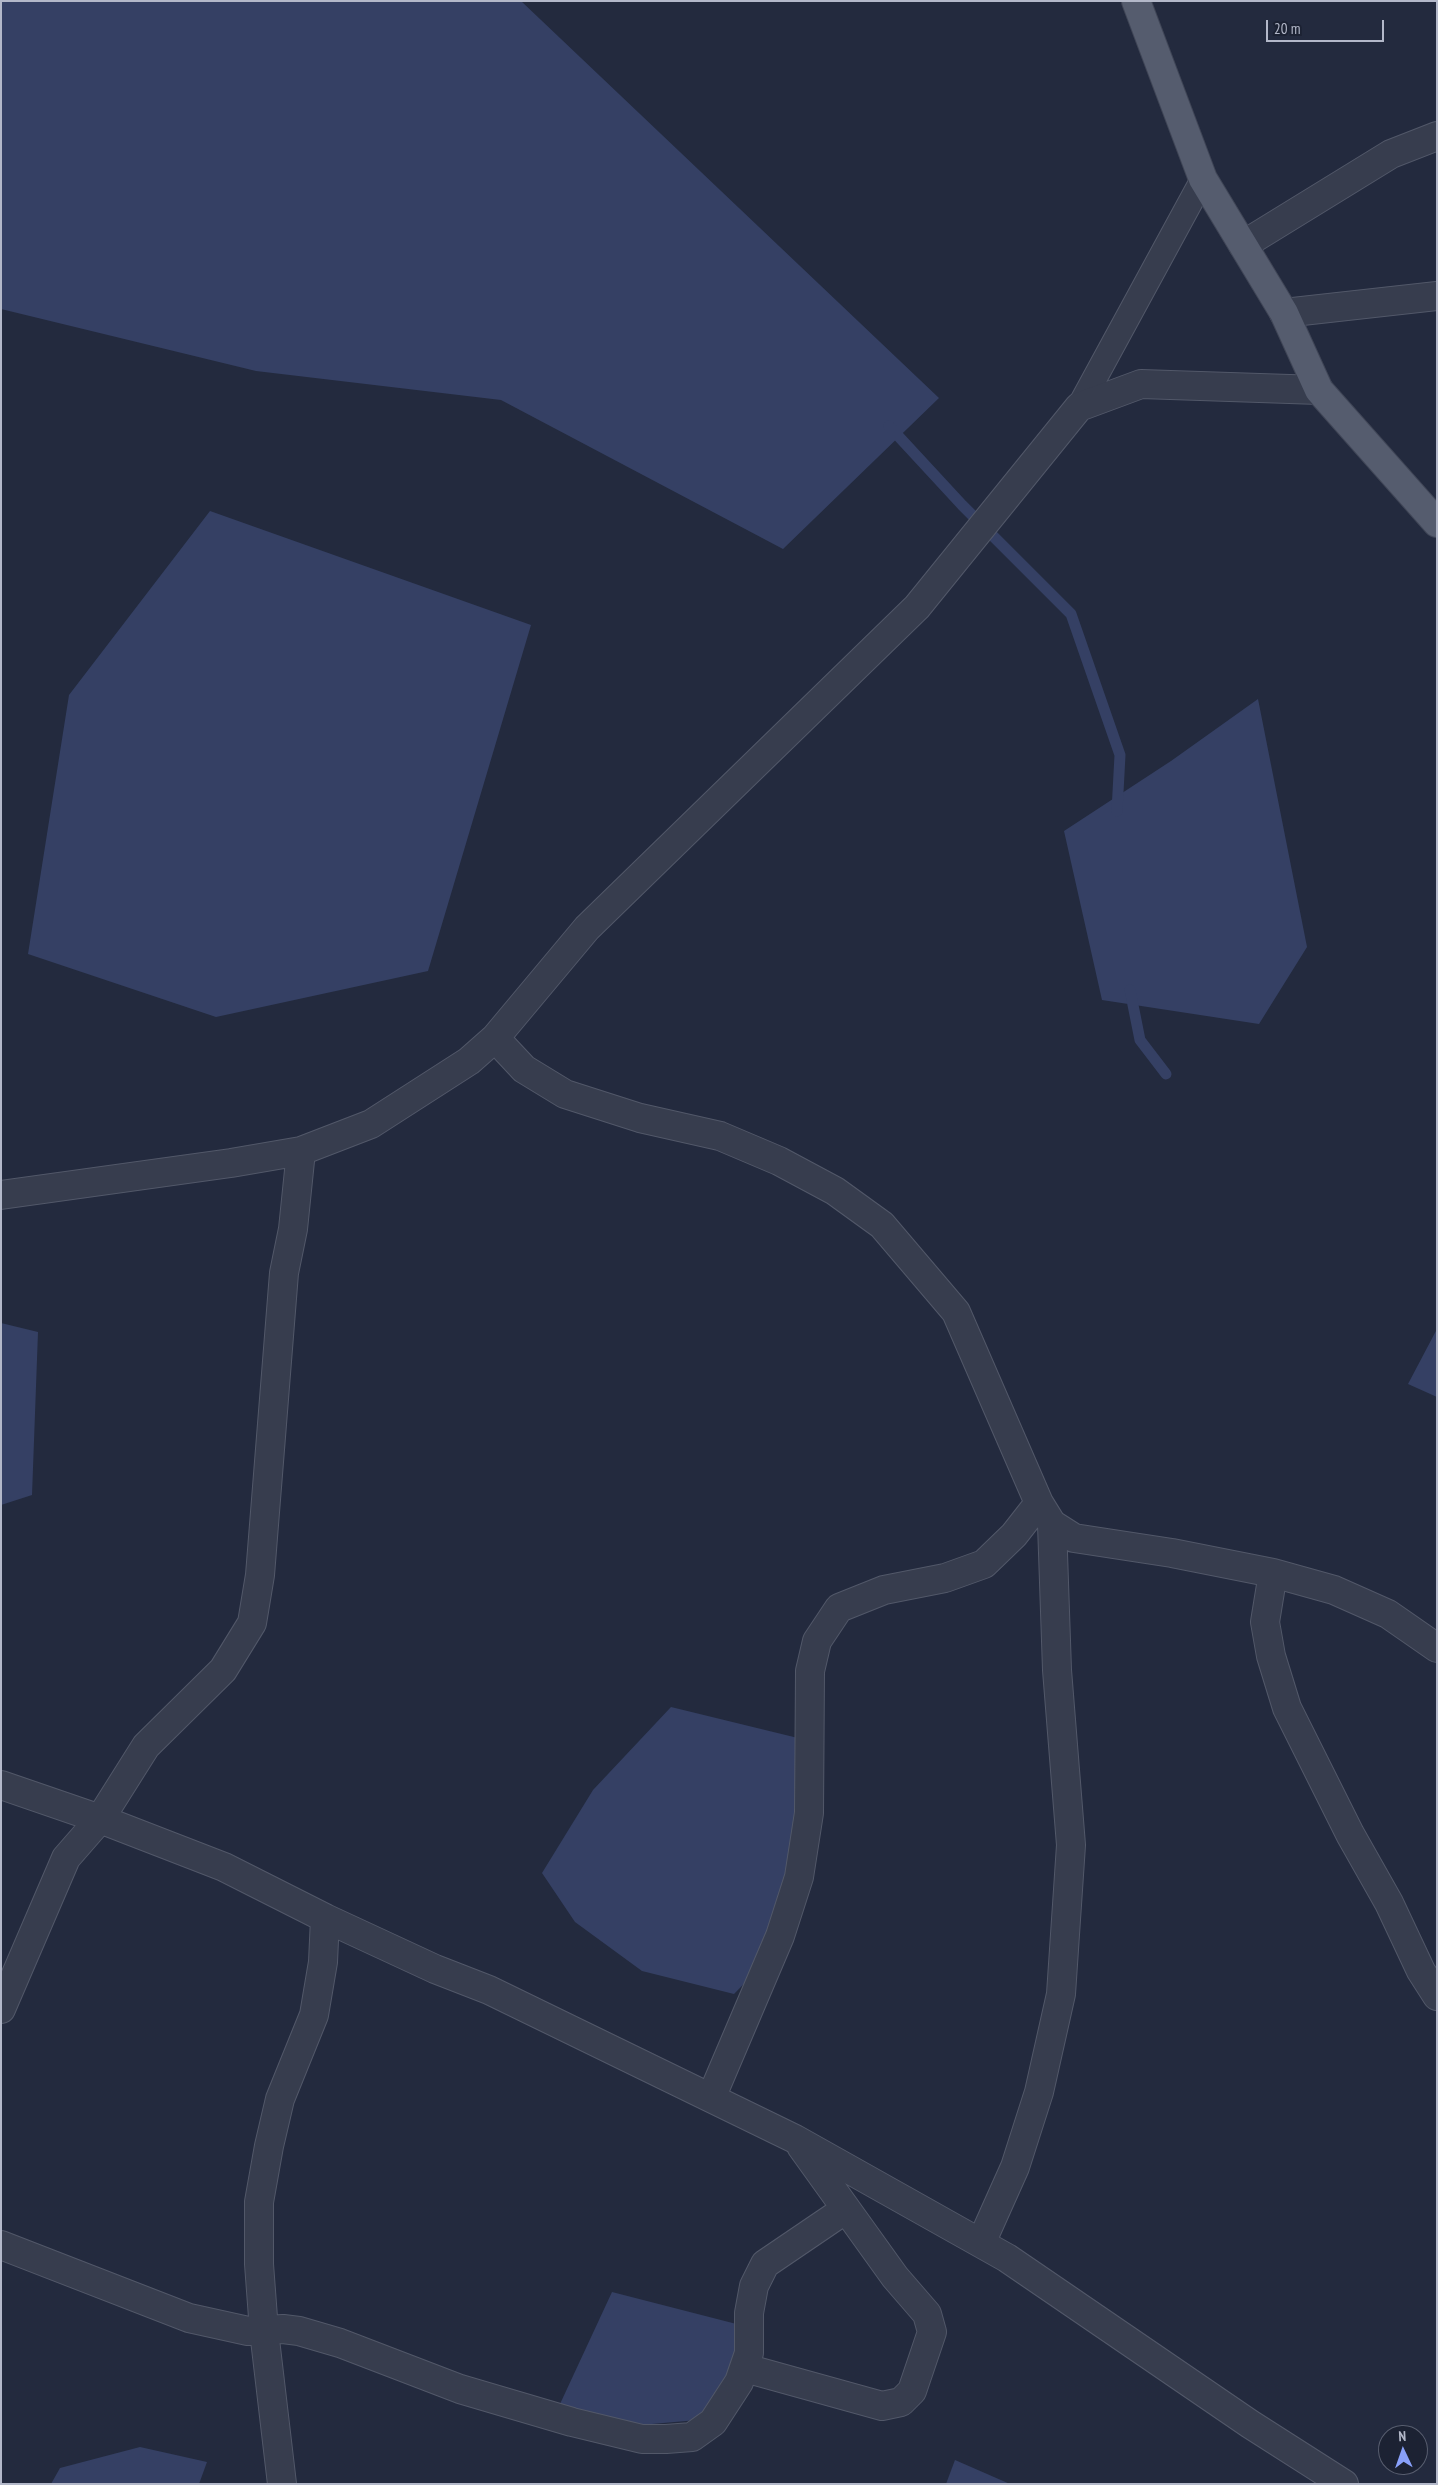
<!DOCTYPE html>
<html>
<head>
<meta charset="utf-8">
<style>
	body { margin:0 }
	#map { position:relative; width:1438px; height:2485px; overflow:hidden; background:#232a3e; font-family:"PT Sans Narrow",sans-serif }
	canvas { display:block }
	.frame { position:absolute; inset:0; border:2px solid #b3b8c9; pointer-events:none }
	.north { position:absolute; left:1378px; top:2425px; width:50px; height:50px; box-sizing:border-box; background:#1c2233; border:1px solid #585e6f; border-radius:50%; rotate:357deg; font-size:14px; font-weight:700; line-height:20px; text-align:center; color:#b3b8c9 }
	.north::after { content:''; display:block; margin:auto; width:18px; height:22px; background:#88a0fa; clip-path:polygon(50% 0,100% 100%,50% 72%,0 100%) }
	.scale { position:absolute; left:1266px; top:20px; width:118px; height:22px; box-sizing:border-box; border:2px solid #b3b8c9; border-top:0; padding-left:6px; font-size:15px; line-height:18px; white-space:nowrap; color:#b3b8c9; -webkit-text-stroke:4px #1c2233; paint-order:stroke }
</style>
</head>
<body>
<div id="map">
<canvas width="1438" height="2485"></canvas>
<div class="frame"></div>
<div class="north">N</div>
<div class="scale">20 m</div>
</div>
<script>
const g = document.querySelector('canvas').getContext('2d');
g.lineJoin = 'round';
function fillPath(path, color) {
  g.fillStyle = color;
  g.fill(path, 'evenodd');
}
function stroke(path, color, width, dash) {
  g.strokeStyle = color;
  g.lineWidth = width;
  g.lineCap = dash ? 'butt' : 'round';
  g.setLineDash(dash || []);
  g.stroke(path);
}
const water = new Path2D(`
	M1,1H521L939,398L783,549L501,400L256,371L1,309Z
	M210,511L531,625L428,971L216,1017L28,954L69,695Z
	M1258,699L1307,947L1259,1024L1102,1000L1064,831L1171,761Z
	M1,1323L38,1332L32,1495L1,1505Z
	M1437,1329V1397L1408,1384Z
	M671,1707L802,1739L786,1941L734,1994L642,1971L575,1922L542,1873L593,1790Z
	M612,2292L752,2328L720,2418L629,2426L560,2404Z
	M140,2447L207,2462L199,2484H51L60,2468Z
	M955,2460L1010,2484H946Z`);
const stream = new Path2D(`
	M889,426L962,505L1071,614L1120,755L1117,811
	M1130,990L1140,1040L1166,1074`);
const service = new Path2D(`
	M1079,407L1203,179`);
const minor = new Path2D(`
	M1243,245L1391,154L1437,136
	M1284,313L1437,296
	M495,1038L524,1069L565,1094L640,1118L720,1136L779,1161L835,1191L882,1225L956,1312L1039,1503L1052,1524L1074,1538L1172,1553L1273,1573L1334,1590L1388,1614L1437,1648
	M1,1195L231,1163L301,1151L371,1124L469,1061L495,1038L587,928L917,607L1079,407L1141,384L1319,390
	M1273,1573L1265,1622L1271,1656L1287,1708L1350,1834L1389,1903L1421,1971L1437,1996
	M1,1785L100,1819L224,1867L325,1918L435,1969L489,1990L795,2139L1007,2258L1250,2424L1344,2484
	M1,2009L66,1858L100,1819L146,1746L223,1670L252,1623L260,1575L284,1273L293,1229L301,1151
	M711,2098L780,1936L799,1877L809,1813L810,1671L817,1641L839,1608L884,1590L945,1578L984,1564L1014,1535L1039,1503
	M981,2243L1015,2167L1039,2092L1061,1994L1071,1845L1057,1670L1052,1524
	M1,2245L189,2318L248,2331L283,2329L299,2331L340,2343L460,2389L572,2422L642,2439H666L692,2437L713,2422L739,2382L749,2353V2313L754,2286L765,2264L846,2209
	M745,2368L882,2406L901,2402L912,2391L932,2332L927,2314L895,2277L801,2146
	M282,2484L264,2331L259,2264V2202L269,2146L280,2099L314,2015L323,1962L325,1918`);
const primary = new Path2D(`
	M1136,1L1203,179L1284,313L1319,390L1437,523`);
fillPath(water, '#354064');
stroke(stream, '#354064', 11);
stroke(service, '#525869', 26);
stroke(minor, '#525869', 30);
stroke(primary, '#404657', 30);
stroke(service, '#373d4e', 24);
stroke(minor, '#373d4e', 28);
stroke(primary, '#555c6e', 28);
</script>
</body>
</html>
